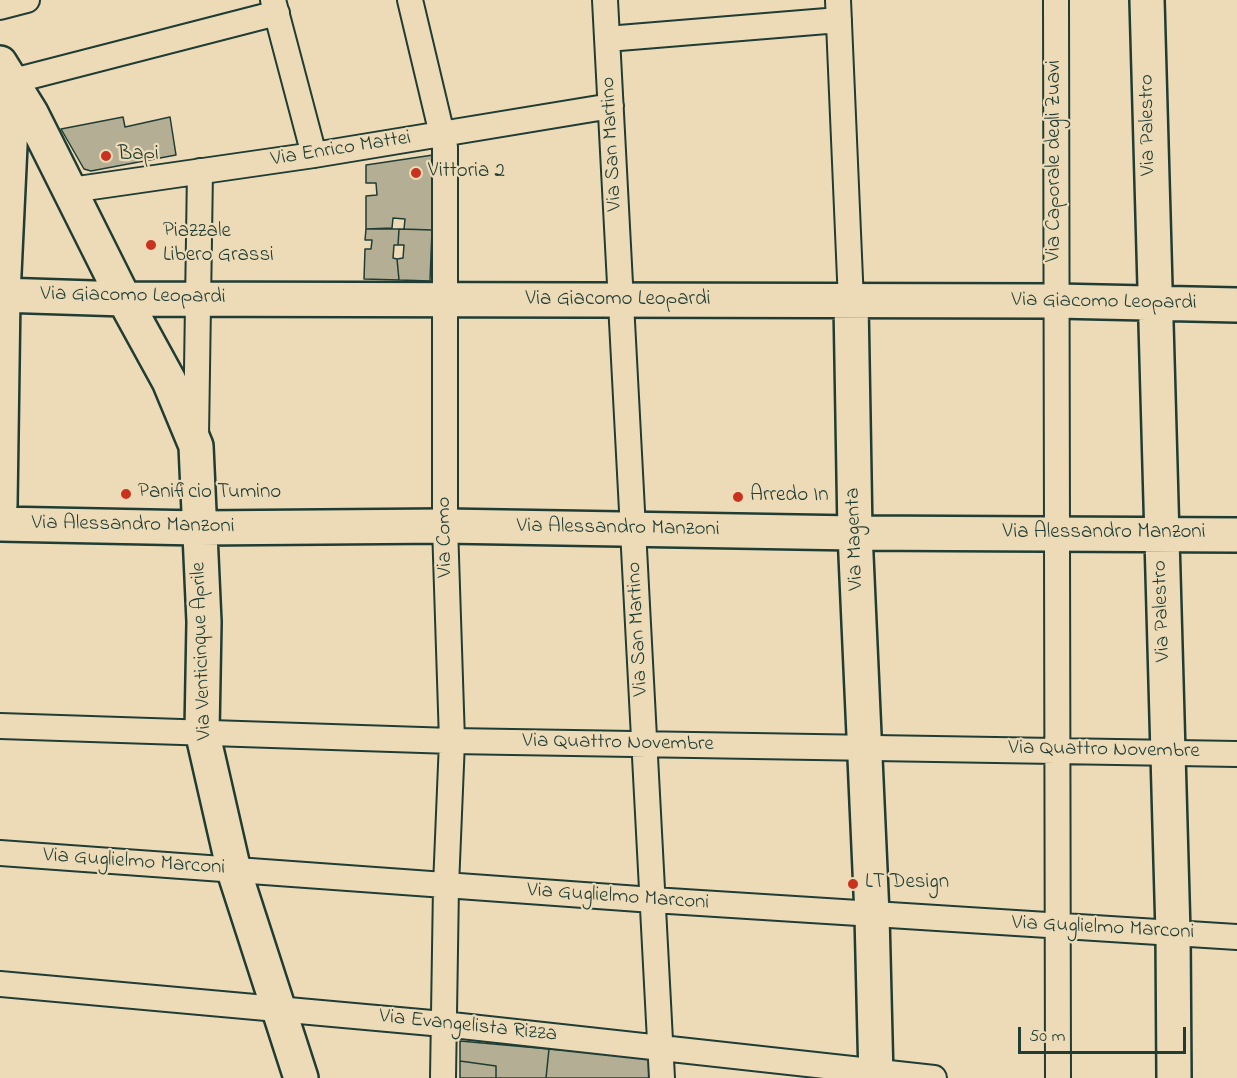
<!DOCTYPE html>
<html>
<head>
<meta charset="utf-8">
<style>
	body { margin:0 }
	#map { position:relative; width:1237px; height:1078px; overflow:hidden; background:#eddbb8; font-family:"Indie Flower",sans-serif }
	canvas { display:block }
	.scale { position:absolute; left:1018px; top:1027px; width:168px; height:27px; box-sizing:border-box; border:3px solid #1f3d34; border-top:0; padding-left:8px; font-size:18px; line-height:21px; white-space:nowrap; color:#1f3d34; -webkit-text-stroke:4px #eddbb8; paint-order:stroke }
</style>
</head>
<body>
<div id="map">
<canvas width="1237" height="1078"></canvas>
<div class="scale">50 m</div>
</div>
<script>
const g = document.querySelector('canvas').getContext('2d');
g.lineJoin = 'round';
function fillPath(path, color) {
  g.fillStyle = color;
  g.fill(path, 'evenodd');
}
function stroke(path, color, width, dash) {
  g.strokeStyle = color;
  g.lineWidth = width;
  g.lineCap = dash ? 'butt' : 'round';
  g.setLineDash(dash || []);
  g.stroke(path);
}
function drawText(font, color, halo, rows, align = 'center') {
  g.font = font + ' "Indie Flower",sans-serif';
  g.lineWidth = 4.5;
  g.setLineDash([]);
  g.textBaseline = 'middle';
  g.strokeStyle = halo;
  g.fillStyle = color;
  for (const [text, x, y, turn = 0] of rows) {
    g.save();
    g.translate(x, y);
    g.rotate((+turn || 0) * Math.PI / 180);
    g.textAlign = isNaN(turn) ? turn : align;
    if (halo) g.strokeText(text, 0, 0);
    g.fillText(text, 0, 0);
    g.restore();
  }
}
const building = new Path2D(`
	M123,117L125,127L170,117L176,155L91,171L84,169L61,129Z
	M433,155L432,230L404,229L405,219L393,218L392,228L366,229V196L377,195L376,183H366V165Z
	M366,229H399L398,245H394L393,258L397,259L399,280L364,279L365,249H371L372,240H365Z
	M399,229L432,230L430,281L399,280L397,259L403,258L404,245H398Z
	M460,1041L549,1049L546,1078H496V1066L460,1061Z
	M549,1049L649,1057L650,1078H546Z
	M460,1061L496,1066V1078H460Z`);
const street = new Path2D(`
	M273,0L314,155
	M410,0L445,147V526L452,741L446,886L443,1078
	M605,0L662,1078
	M838,0L851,302
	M1056,0L1058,1078
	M0,7L27,0
	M607,39L839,20
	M13,81L277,13
	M71,190L314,155L611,106
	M196,436L200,171
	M0,726L452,741L1237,754
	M0,853L653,900L1237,937
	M0,984L443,1024L934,1078`);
const secondary = new Path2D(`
	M1147,0L1173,933L1174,1078
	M0,63L31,113L124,299L169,381L196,446L204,622L202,731L234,871L301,1078
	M0,295L124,299L1056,301L1237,305
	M851,302L855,533L872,915L876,1078
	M0,505L3,295L13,81
	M0,524L199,528L445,526L855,533L1237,535`);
const markers = [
	[106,156,6,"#c8321e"],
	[416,173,6,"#c8321e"],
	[151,245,6,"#c8321e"],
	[126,494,6,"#c8321e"],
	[738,497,6,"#c8321e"],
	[853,884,6,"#c8321e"]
];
const streetNames = [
	["Via Palestro",1149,125,-91],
	["Via San Martino",613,144,-93],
	["Via Enrico Mattei",341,150,-9],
	["Via Caporale degli Zuavi",1056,161,-90],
	["Via Giacomo Leopardi",133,297,1],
	["Via Giacomo Leopardi",618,301],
	["Via Giacomo Leopardi",1104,303,1],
	["Via Alessandro Manzoni",133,526,1],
	["Via Alessandro Manzoni",618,529,1],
	["Via Alessandro Manzoni",1104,534],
	["Via Como",446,537,-91],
	["Via Magenta",856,539,-92],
	["Via Palestro",1163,611,-92],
	["Via San Martino",639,629,-93],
	["Via Venticinque Aprile",203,651,-92],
	["Via Quattro Novembre",618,744,1],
	["Via Quattro Novembre",1104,751,1],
	["Via Guglielmo Marconi",134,863,4],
	["Via Guglielmo Marconi",618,898,4],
	["Via Guglielmo Marconi",1103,929,3],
	["Via Evangelista Rizza",468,1027,6]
];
const poiNames = [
	["Bapi",118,156],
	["Vittoria 2",428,173],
	["Piazzale",163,233],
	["Libero Grassi",163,257],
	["Panificio Tumino",138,494],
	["Arredo In",750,497],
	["LT Design",865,884]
];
fillPath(building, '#b4af94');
stroke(building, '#1f3d34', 1.5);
stroke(street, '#1f3d34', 28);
stroke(secondary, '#1f3d34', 38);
stroke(street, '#eddbb8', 24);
stroke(secondary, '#eddbb8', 33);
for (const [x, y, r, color] of markers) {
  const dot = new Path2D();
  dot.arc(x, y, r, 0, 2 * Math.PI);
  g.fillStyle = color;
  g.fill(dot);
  stroke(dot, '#eddbb8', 2);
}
drawText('21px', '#1f3d34', '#eddbb8', streetNames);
drawText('21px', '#1f3d34', '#eddbb8', poiNames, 'left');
</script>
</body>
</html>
